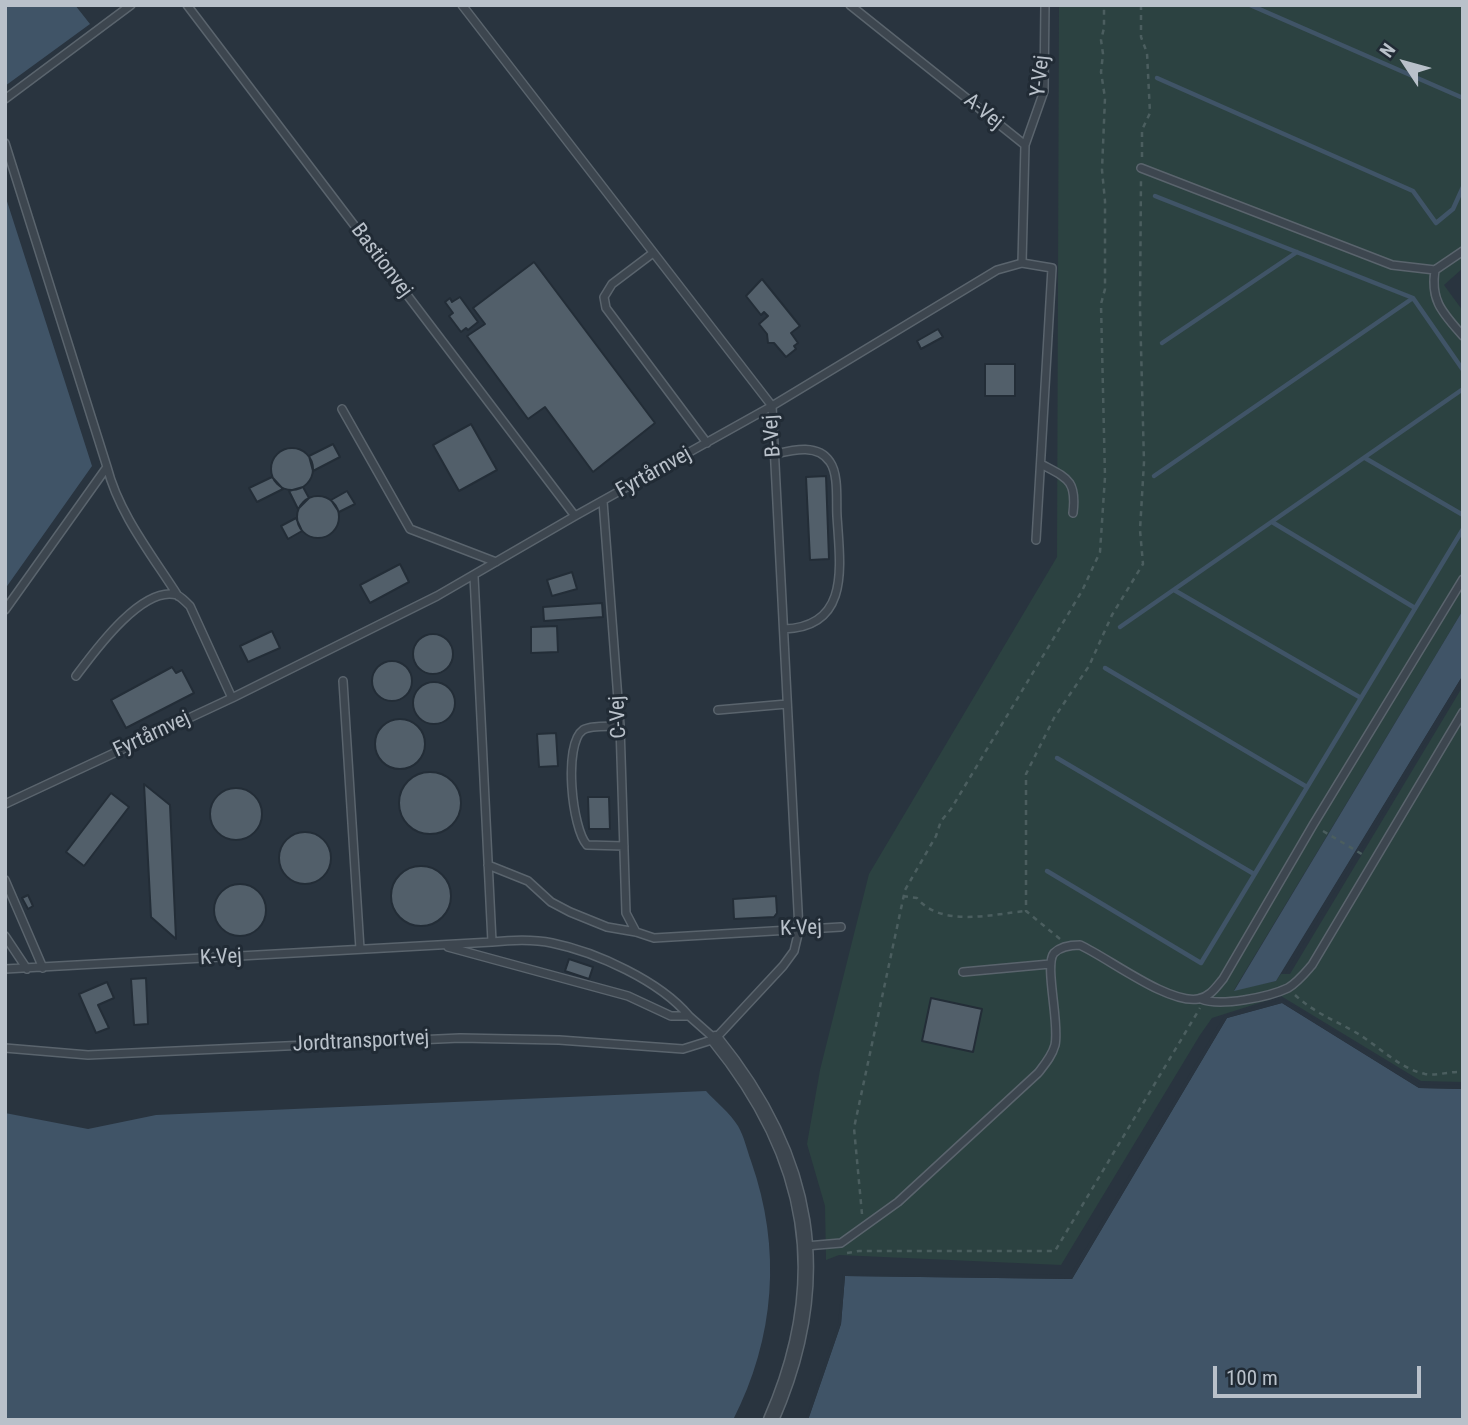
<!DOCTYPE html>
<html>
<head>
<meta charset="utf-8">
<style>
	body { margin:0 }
	#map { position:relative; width:1468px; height:1425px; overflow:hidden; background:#29343f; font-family:"Roboto Condensed",sans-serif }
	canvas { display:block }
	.frame { position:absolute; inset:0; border:7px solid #b9c1ca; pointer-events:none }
	.north { position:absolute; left:1370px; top:28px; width:70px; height:70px; -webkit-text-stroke:5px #212b35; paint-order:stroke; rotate:306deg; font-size:19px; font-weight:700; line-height:28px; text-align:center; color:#b9c1ca }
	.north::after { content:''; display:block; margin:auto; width:24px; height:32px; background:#b9c1ca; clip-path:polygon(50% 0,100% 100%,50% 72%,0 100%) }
	.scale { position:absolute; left:1213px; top:1366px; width:208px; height:32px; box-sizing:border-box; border:4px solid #b9c1ca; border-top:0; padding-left:9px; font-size:21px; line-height:24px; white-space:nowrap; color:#b9c1ca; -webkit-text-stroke:5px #212b35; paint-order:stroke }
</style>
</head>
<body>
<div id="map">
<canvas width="1468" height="1425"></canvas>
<div class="frame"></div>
<div class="north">N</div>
<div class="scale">100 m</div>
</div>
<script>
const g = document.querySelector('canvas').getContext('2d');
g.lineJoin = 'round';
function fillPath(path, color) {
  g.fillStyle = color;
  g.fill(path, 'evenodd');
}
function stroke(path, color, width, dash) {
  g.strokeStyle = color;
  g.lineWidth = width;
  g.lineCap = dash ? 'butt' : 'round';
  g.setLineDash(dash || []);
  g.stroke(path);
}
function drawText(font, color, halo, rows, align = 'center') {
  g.font = font + ' "Roboto Condensed",sans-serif';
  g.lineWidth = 6;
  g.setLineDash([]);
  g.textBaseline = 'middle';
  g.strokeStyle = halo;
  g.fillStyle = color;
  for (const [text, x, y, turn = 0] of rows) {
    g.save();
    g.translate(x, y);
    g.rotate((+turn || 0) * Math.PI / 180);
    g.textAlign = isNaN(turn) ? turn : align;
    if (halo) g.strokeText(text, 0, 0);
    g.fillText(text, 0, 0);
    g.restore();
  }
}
const green = new Path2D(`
	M1059,5H1463V268L1444,285L1463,311V610L1234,990L1276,981L1281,974H1290L1463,686V1082L1421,1081L1281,996L1212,1018L1200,1035L1061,1265L839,1255L826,1260L825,1206L807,1144L820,1070L869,874L1057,557Z`);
const water = new Path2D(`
	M5,5H75L90,24L5,86Z
	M5,195L92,466L5,589Z
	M1463,610V675L1276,981L1234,991Z
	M1282,1003L1419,1088L1463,1089V1420H808L841,1324L845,1276L1072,1279L1227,1018Z
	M706,1091C716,1102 730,1113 738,1126C744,1136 747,1150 751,1161C782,1249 775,1338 733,1420H5V1113L88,1129L156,1115Z`);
const pier = new Path2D(`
	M1463,675V681L1285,974H1281Z
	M1282,999L1420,1084L1463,1085V1089L1419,1088L1282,1003L1227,1018L1072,1279L845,1276L841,1324L808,1420H805L838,1324L843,1274L1070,1275L1224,1016Z`);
const stream = new Path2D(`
	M1250,5L1463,98
	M1157,78L1413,191L1436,223L1453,209L1463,187
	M1155,196L1413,298L1463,370
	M1162,343L1297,252
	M1365,458L1463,515
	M1154,476L1413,298
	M1272,522L1415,608
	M1174,590L1361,698
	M1120,627L1463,389
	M1105,668L1307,787
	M1057,758L1254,874
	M1047,871L1201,963L1463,529`);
const building = new Path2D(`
	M534,262L655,423L593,472L545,407L528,419L467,336L485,324L473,308Z
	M762,279L800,326L791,333L798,343L794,346L796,349L786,357L774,343H768L767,334L759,324L768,316L764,312L761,315L746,296Z
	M460,297L478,322L468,330L466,328L461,332L449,316L453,313L445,302L450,298L452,302Z
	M938,329L943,337L921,349L917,341Z
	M985,364H1015V396H985Z
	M471,424L497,470L459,491L433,445Z
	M333,444L340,457L313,471L309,456Z
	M271 469a21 21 0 1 1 42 0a21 21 0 1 1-42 0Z
	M826,476L829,559L810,560L806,477Z
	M272,477L283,489L257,502L249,488Z
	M303,487L309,498L298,509L289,491Z
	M347,491L355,504L339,512L331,500Z
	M297 517a21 21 0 1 1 42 0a21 21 0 1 1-42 0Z
	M296,518L302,531L288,539L281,526Z
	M400,564L409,582L370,603L360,585Z
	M572,572L577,589L552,596L547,580Z
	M602,603L603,617L544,621L543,607Z
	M557,626L558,652L531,653V627Z
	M272,631L280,648L248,662L240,646Z
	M413 654a20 20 0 1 1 40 0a20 20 0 1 1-40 0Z
	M372 681a20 20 0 1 1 40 0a20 20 0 1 1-40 0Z
	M172,667L176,673L182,670L194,693L126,728L111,700Z
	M413 703a21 21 0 1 1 42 0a21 21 0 1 1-42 0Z
	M375 744a25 25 0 1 1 50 0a25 25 0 1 1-50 0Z
	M556,733L558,766L539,767L537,734Z
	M399 803a31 31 0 1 1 62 0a31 31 0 1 1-62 0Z
	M144,784L170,805L176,939L151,917Z
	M210 814a26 26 0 1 1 52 0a26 26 0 1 1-52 0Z
	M111,793L129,807L84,866L66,852Z
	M588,797H609L610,829H589Z
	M279 858a26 26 0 1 1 52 0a26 26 0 1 1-52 0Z
	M391 896a30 30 0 1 1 60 0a30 30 0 1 1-60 0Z
	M214 910a26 26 0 1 1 52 0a26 26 0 1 1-52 0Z
	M28,895L33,906L28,909L22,898Z
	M776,896L777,913L774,917L734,919L733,899Z
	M569,959L593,967L589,979L565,971Z
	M146,978L148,1024L134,1025L131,979Z
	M107,982L114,998L98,1005L109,1028L96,1033L79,994Z
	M931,998L982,1009L973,1052L922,1041Z`);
const path = new Path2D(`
	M1141,5V37L1147,53L1150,113L1142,130V157
	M1323,831L1365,856
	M903,896L917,898C941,928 993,914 1026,911
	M1060,939L1026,911V774L1054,718L1089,666L1112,615L1143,564L1140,530L1144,462L1140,309L1141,177
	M1295,995C1313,1012 1334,1020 1355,1032C1378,1045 1398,1068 1425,1074C1438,1076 1450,1071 1463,1072
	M862,1214L854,1128L905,890L936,836L941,821L951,809L1082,591L1100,552L1105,477L1101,304L1105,289V201L1102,170L1105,98L1101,72L1103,54L1101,40L1104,28V5
	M847,1253L859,1251H1055L1200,1008`);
const lane = new Path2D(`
	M187,5L575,516
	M462,5L772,406L799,930L794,951L783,966L715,1039
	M850,5L1025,145L1022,263
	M5,99L131,5
	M5,143L107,467L5,610
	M1025,145L1044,91L1045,5
	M1141,168L1392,265L1435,270L1463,251
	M653,253L612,284L604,297L606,308L707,443
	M1435,270C1430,301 1443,313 1463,336
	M342,409L410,529L496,562
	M775,454C792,450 818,443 830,462C839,475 836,501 837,516C840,565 851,627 784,629
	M1041,464C1067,478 1077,480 1073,513
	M107,467C119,514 152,555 178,596
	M603,501L620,726L626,913L636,932
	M474,576L492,942C511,940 533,939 552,943C596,952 660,981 689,1016
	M76,676C94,652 142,585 177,595C181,597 186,602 190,606L232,698
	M343,681L360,949
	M718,710L787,704
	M620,726C610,727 591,725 583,730C563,744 572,829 587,845L624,846
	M5,804L232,698L437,596L575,516L772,406L997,270L1022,263L1052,268L1036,540
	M488,865L528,881L551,902L570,912L607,927L636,932L654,938L841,927
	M5,880L43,968
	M5,936L27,969
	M448,947L628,996L671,1016H689L715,1039
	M5,969L492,942
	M963,972L1050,964
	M1201,999C1220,1007 1269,997 1288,988C1298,982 1305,973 1312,965L1463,712
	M5,1048L88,1055L460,1038L559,1040L683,1049L715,1039
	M806,1246L841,1243L898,1202L1038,1073C1045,1064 1052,1056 1055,1045C1060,1023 1044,965 1054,953C1061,946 1071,945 1080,945C1110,959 1168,1004 1198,999C1210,997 1216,987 1223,979L1313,825L1463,579`);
const street = new Path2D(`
	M715,1039C811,1157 833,1279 771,1420`);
const streetNames = [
	["Y-Vej",1041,76,-84],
	["A-Vej",983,112,39],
	["Bastionvej",381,261,53],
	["B-Vej",773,436,-94],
	["Fyrtårnvej",654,473,-29],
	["C-Vej",619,717,-93],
	["Fyrtårnvej",152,735,-25],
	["K-Vej",801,929,-2],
	["K-Vej",221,958,-3],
	["Jordtransportvej",361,1042,-3]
];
fillPath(green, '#2c4241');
fillPath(water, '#405467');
fillPath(pier, '#29343f');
stroke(stream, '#405467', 4.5);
fillPath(building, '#525f6a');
stroke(building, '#232d37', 2);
stroke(lane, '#5a646d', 10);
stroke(street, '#5a646d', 17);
stroke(path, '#4b5e5f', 2.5, [5, 5]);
stroke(lane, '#3d464f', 7);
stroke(street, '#3d464f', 14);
drawText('21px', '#b9c1ca', '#212b35', streetNames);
</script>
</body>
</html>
